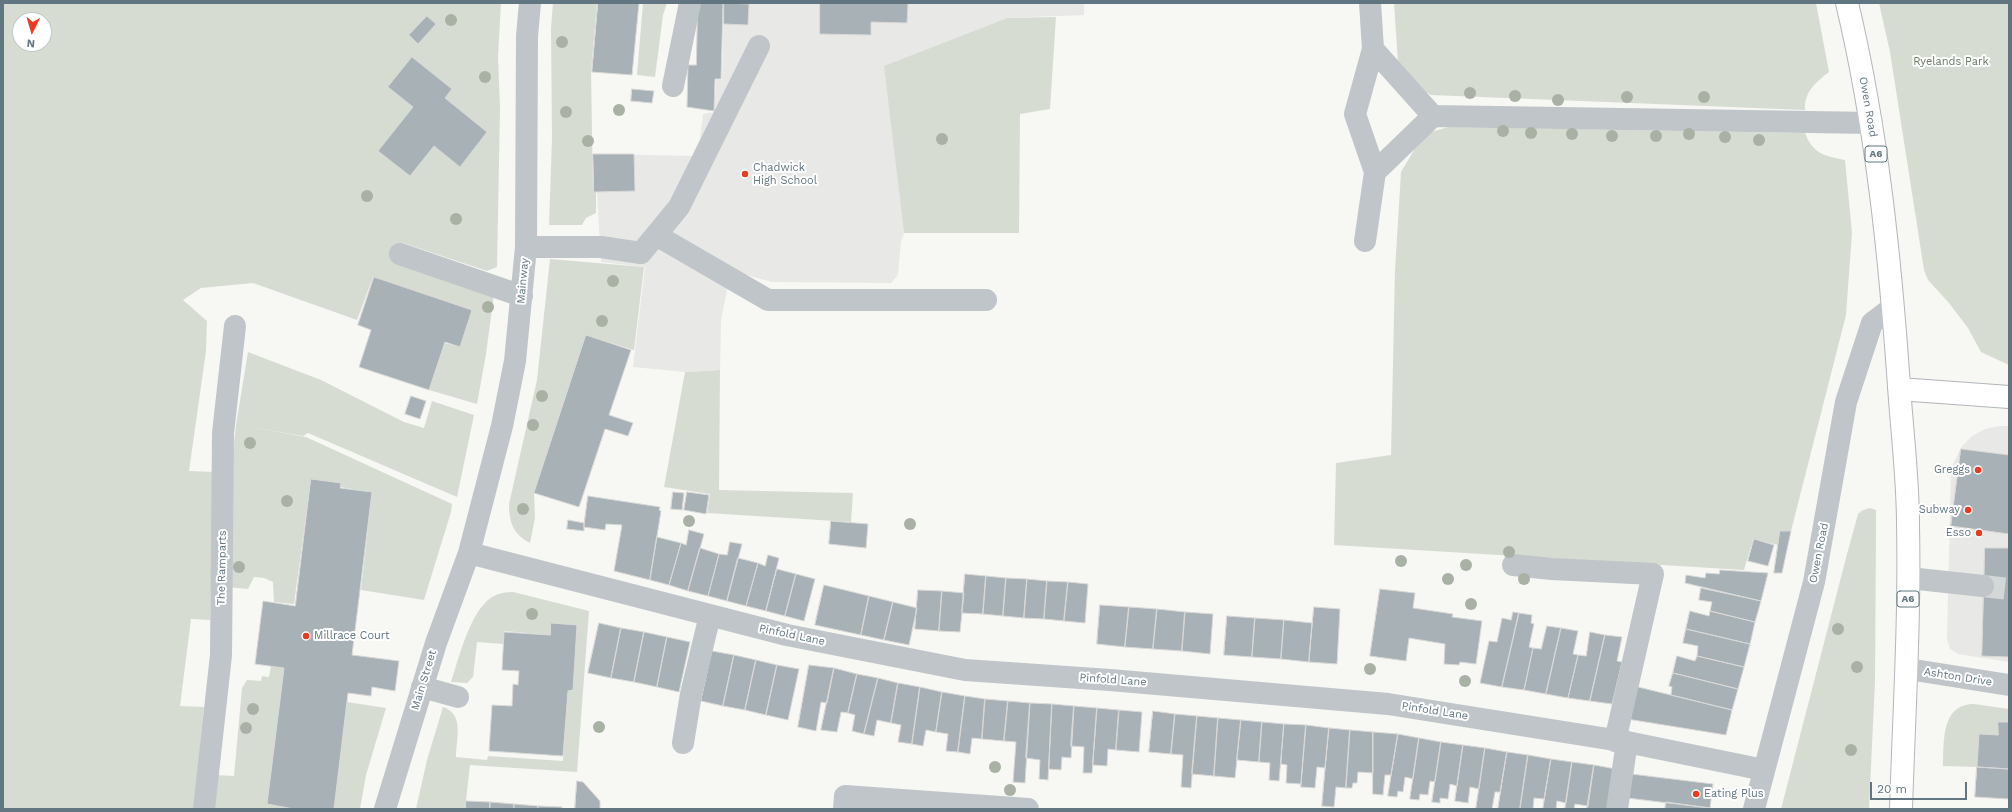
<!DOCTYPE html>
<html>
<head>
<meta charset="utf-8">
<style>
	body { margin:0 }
	#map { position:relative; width:2012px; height:812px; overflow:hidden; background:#f7f7f4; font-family:"Work Sans",sans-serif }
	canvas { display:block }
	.frame { position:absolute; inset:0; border:4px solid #617680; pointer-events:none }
	.north { position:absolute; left:12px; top:12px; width:40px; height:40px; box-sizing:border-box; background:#fff; border:1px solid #c0c8cc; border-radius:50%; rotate:185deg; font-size:11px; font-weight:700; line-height:16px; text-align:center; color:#617680 }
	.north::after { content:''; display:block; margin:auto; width:14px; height:18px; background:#e93a22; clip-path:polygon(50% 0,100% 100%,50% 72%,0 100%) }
	.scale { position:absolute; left:1870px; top:782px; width:97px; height:18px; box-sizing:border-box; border:2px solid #617680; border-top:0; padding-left:5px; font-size:12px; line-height:14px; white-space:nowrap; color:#617680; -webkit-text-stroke:3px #fff; paint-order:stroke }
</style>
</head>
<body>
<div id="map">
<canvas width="2012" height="812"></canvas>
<div class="frame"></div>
<div class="north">N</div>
<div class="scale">20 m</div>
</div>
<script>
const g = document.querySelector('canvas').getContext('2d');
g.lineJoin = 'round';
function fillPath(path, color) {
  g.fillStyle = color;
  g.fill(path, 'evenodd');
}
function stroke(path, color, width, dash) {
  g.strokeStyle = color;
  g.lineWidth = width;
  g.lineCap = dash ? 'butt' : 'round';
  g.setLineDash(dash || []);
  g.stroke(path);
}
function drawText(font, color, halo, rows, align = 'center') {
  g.font = font + ' "Work Sans",sans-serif';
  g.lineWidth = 4;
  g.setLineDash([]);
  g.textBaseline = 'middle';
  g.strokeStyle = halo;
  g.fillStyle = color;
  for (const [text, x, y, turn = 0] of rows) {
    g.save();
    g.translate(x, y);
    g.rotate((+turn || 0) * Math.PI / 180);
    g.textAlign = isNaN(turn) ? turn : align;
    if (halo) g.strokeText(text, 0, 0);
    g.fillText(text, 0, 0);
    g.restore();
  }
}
const built = new Path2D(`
	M724,3H1084V15L1007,18L885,66L904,233L901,241L898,275L891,283L772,282L731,271L721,320L720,370L685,372L633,367L645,267L601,262L597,192H594L593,154L698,156L703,114L714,112L716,80H722Z
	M1999,426H2009V662L1958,654L1950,649L1947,639L1951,468L1962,446L1972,436L1985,429Z`);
const green = new Path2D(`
	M3,3H501L498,56L500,108L497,267L487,271L403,243L397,262L494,294L486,354L477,404L429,390L445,343L460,347L472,310L373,277L357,320L253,283L201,288L183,300L207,321L206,351L189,471L214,472L210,620L191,619L180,706L204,707L194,809H3ZM20,20H44V44H20Z
	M553,3H597L591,71L593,192H596V213L586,218L582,225H549L552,138L551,28Z
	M643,3H667L663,15L655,77L637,75Z
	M1394,3H1816L1829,72C1816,82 1804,92 1805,110L1431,95L1419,88L1398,63Z
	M1879,3H2009V365L1981,352L1968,328L1949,303L1928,280L1924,270L1890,52Z
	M1056,17L1050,109L1020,114L1019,233H904L884,66L1007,18Z
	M1449,127L1805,133C1813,154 1825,156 1845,160L1852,233L1846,315L1791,531H1780L1778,545L1753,539L1744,570L1334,545L1336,463L1391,455L1395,270L1401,172L1420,140L1430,132Z
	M550,259L644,267L634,350L586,335L534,493L535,518L530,543C513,534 509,522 509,504L537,380Z
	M248,352L321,380L404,422L424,428L432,401L474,415L457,497L308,433L303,436L250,427L306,437L452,504L451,512L424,600L361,590L372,492L340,487L341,483L311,479L294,604L274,602L273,582L264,578L254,577L248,589L227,587L229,489L236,425Z
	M720,370L719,490L853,493L851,522L707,513L710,494L664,487L685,372Z
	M1870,508L1876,510V526L1875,682L1869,809H1781L1847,554L1858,514L1863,510Z
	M513,592L589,611L577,772L470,765L465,809H416L427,760L443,707C465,714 456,740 456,757L487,760L488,756L563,761L568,691H573L577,625L551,623L550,635L504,631L503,644L477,642L473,677L467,683L451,682C459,658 470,611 492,597C499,593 506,592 513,592Z
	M271,666L284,668L267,804L294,809H211L214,775L234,776L242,688L247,680L261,681L262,676L269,677Z
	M347,702L386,708L366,775L360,809H334Z
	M1974,704L2009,709V722H1998V735L1977,767L1943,766C1944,742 1941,704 1974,704Z`);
const building = new Path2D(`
	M598,3H639L632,75L592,72Z
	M698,3H723L721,79H715L714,111L687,107L688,65H696Z
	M724,3L749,4L748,25L724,24Z
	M820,3H908L907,23L871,22V35L820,34Z
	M427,16L436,24L418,44L409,35Z
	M412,57L452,89L445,98L487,132L460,167L434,146L410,176L378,151L413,107L388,87Z
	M632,89L654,91L652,103L631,101Z
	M593,154H634L635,191L594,192Z
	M374,277L472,310L460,347L445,342L429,390L359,367L371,330L358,325Z
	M586,335L631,350L609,415L633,423L628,436L605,429L579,507L534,493Z
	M411,396L426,401L420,419L405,414Z
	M1961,449L2009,455V534L1951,526Z
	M311,479L341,483L340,488L372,492L352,655L399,661L395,691L372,687L371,696L348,693L334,809H294L267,804L284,668L255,664L263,601L295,606Z
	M673,492L684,493L682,510L671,509Z
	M687,492L709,495L706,514L684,510Z
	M588,496L660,507L659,510L661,511L650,580L614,571L622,525L606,524L605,530L584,527Z
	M568,520L584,523V531L567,529Z
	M831,521L868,524L866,548L829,544Z
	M689,530L704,534L688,591L669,585L681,543L686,545Z
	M1780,531H1791L1782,573H1774Z
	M657,537L681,543L669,585L650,580Z
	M1754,539L1774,545L1768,566L1748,561Z
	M730,542L742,544L727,601L708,596L719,554L727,555Z
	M700,548L719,554L708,596L688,591Z
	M1985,548H2009V657L1982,656Z
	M768,555L779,558L766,611L746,606L758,563L765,566Z
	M738,558L758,563L746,606L727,601Z
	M777,569L796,574L785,616L766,611Z
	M1720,570L1768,573L1761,601L1685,583L1686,575L1705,578L1706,573L1719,574Z
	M796,574L815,579L804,621L785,616Z
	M965,574L986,576L983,614L962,613Z
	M986,576L1006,578L1003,616L983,614Z
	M1006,578L1027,579L1024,618L1003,616Z
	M1027,579L1047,581L1044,619L1024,618Z
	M1047,581L1068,582L1064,621L1044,619Z
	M1068,582L1088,584L1085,623L1064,621Z
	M824,585L869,596L861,635L815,625Z
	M1701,588L1761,601L1755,622L1710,611L1712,602L1699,600Z
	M1380,589L1415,593L1413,608L1453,614L1452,617L1482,621L1476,664L1460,662L1459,665L1444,664L1445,644L1409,638L1406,661L1370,656Z
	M918,590L942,591L939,631L915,629Z
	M942,591L964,593L960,632L939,631Z
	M869,596L893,602L884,640L861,635Z
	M893,602L917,608L909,645L884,640Z
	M1100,605L1129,607L1125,647L1097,644Z
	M1129,607L1157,609L1153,649L1125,647Z
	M1314,607L1340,609L1337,664L1309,662Z
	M1157,609L1185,612L1182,651L1153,649Z
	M1690,611L1709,616L1710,611L1755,622L1750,644L1686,629Z
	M1185,612L1213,614L1210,654L1182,651Z
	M1513,612L1519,613L1502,687L1480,683L1489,641L1497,642L1502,618L1511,620Z
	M1519,613L1532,615L1531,623L1534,624L1529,647L1533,648L1524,690L1502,687Z
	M1227,616L1255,618L1252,657L1224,655Z
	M1255,618L1284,620L1281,659L1252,657Z
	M1284,620L1312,623L1309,662L1281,659Z
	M551,623L577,625L573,690L568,691L563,756L489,751L492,705L512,706L513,684L518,685L519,671L502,670L504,632L550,635Z
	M599,623L621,628L611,678L588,673Z
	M1547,626L1561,628L1546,694L1524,690L1533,648L1541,649Z
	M621,628L644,632L634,682L611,678Z
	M1561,628L1578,631L1573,654L1578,655L1568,698L1546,694Z
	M1686,629L1750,644L1744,667L1697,656L1698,646L1683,643Z
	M644,632L667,637L657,687L634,682Z
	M1590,632L1605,635L1590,701L1568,698L1578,655L1586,656Z
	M1605,635L1622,637L1617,661L1622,662L1612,704L1590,701Z
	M667,637L690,642L679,692L657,687Z
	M712,651L734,655L723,706L701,701Z
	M734,655L756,660L745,710L723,706Z
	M1677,656L1695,661L1697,656L1744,667L1738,689L1673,673Z
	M756,660L777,665L766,715L745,710Z
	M777,665L799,669L788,720L766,715Z
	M809,665L834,668L827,703L821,702L816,731L798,727Z
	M834,668L857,674L848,713L841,712L837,732L821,730Z
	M1673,673L1738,689L1732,710L1671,695L1672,687L1669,686Z
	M857,674L878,678L864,734L852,731L855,715L848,713Z
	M878,678L898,683L891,723L877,720L874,736L864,734Z
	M898,683L920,687L912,744L898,742L901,725L891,723Z
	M1634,686L1732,710L1726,735L1627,719Z
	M920,687L942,692L936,732L926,730L923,746L912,744Z
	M942,692L965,696L958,752L946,751L948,734L936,732Z
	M965,696L985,699L982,739L972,738L970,754L958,752Z
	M985,699L1008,701L1004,741L982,739Z
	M1008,701L1030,703L1025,783L1013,782L1016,742L1004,741Z
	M1030,703L1052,704L1048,780L1039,779L1040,760L1026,758Z
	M1052,704L1074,706L1071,758L1062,757L1061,770L1049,769Z
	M1074,706L1097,708L1092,773H1083L1084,747L1071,746Z
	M1097,708L1119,710L1116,750L1108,749L1107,766L1093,765Z
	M1119,710L1142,712L1139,752L1116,750Z
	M1153,711L1175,714L1171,754L1149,752Z
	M1175,714L1197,716L1191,788L1181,787L1183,755L1171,754Z
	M1197,716L1218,718L1214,776L1192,774Z
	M1218,718L1241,720L1235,778L1214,776Z
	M1241,720L1262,722L1259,762L1237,760Z
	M1262,722L1284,724L1279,781L1269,780L1270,763L1259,762Z
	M1998,722H2009V769L1977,767L1979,734L1998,735Z
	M1284,724L1306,725L1301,784L1286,783L1287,765L1281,764Z
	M1306,725L1329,728L1325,768L1317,767L1315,788L1301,787Z
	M1329,728L1350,730L1346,788L1336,787L1334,807L1322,806Z
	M1350,730L1373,732V773L1358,772L1357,783H1353L1352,788H1346Z
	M1373,732L1398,734L1391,775H1385L1383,795L1373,794Z
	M1398,734L1419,738L1413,779L1405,777L1403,792L1398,791L1397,797L1388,796Z
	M1419,738L1441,742L1435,782L1430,781L1428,795L1420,794L1419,800L1410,799Z
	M1441,742L1463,745L1457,786L1450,784L1448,799L1440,798V803L1432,802Z
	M1463,745L1485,748L1479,789L1470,787L1468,803L1455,801Z
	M1485,748L1507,752L1500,792H1495L1492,809H1476Z
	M1507,752L1528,755L1520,809H1498Z
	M1528,755L1551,759L1544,799L1534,798L1533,809H1520Z
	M1551,759L1572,762L1566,803L1557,801L1556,809H1543Z
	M1572,762L1594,765L1588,806L1575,804L1574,809H1565Z
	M1594,765L1616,769L1608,809H1587Z
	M1977,767L2009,769V799L1975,797Z
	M1631,774L1713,784L1710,808L1627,798Z
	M577,781L583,782L600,801V809H575Z
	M466,801L490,802V809H466Z
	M490,802L514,804V809H490Z
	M1666,802L1710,808L1665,809Z
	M514,804L538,806V809H514Z
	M538,806L562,807V809H538Z`);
const minorTunnel = new Path2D(`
	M1983,586L2009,589`);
const minor = new Path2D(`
	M1373,49L1433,116L1872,123
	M673,86L690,3
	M1375,172L1433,116
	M656,235L768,300H986
	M1365,241L1375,172L1355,114L1373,49L1370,3
	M526,247H601L641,253L679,207L759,46
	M400,254L522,296
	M469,553L787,635L965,670L1110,680L1388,704L1627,742L1764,770
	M1513,565L1552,569L1653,574L1615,741
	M1909,578L1983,586
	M1908,669L2009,685
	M422,687L458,697
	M683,743L691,694L710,615
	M204,809L221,655L223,433L235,326
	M385,809L436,643L469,553L502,426L515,361L526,247L527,36L530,3
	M844,809L845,796L1028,809
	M1617,809L1627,742
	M1754,809L1814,582L1846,402L1872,323L1893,307`);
const major = new Path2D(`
	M1847,3C1877,129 1890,257 1899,386C1902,432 1908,478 1908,524C1910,619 1904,714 1901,809
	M1899,389L2009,397`);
const trees = [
	[451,20],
	[562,42],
	[485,77],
	[1470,93],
	[1515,96],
	[1627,97],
	[1704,97],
	[1558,100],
	[619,110],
	[566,112],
	[1503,131],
	[1531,133],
	[1572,134],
	[1689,134],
	[1612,136],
	[1656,136],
	[1725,137],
	[942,139],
	[1759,140],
	[588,141],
	[367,196],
	[456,219],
	[613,281],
	[488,307],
	[602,321],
	[542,396],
	[533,425],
	[250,443],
	[287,501],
	[523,509],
	[689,521],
	[910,524],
	[1509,552],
	[1401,561],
	[1466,565],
	[239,567],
	[1448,579],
	[1524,579],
	[1471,604],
	[532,614],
	[1838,629],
	[1857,667],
	[1370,669],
	[1465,681],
	[253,709],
	[599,727],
	[246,728],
	[1851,750],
	[995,767],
	[1010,790]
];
const markers = [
	[745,174,4,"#e93a22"],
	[1978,470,4,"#e93a22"],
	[1968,510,4,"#e93a22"],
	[1979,533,4,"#e93a22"],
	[306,636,4,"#e93a22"],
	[1696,794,4,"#e93a22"]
];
const shields = [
	[1876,154,22],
	[1908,599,22]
];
const shieldNames = [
	["A6",1876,154],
	["A6",1908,599]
];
const parkNames = [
	["Ryelands Park",1951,62]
];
const streetNames = [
	["Owen Road",1868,107,80],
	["Mainway",523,281,-85],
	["Owen Road",1819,553,-79],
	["The Ramparts",222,568,-89],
	["Pinfold Lane",792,635,12],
	["Ashton Drive",1958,677,9],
	["Main Street",424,680,-73],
	["Pinfold Lane",1113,680,4],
	["Pinfold Lane",1435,711,9]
];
const poiNames = [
	["Chadwick",753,168],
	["High School",753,181],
	["Greggs",1970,470,"right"],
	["Subway",1960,510,"right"],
	["Esso",1971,533,"right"],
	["Millrace Court",314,636],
	["Eating Plus",1704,794]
];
fillPath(built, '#e8e8e7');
fillPath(green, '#d7dcd3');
fillPath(building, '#a7b1b6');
stroke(building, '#d9d8d6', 1);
stroke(minorTunnel, '#d2d7d7', 22, [22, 11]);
stroke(major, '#b1b7ba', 24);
stroke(minor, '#bfc5c8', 22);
stroke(major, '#fff', 22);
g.fillStyle = '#a8b1a3';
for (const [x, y] of trees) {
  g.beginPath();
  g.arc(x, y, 6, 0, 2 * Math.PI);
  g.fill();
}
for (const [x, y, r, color] of markers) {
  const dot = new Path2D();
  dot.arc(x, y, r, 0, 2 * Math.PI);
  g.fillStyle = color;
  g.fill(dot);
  stroke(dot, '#fff', 1.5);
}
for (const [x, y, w] of shields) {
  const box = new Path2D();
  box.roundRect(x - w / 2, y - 8, w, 16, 3);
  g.fillStyle = '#fff';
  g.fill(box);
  stroke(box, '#617680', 1);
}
drawText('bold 10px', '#617680', null, shieldNames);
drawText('11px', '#677860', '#fff', parkNames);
drawText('11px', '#617680', '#fff', streetNames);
drawText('11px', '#617680', '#fff', poiNames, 'left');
</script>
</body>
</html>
